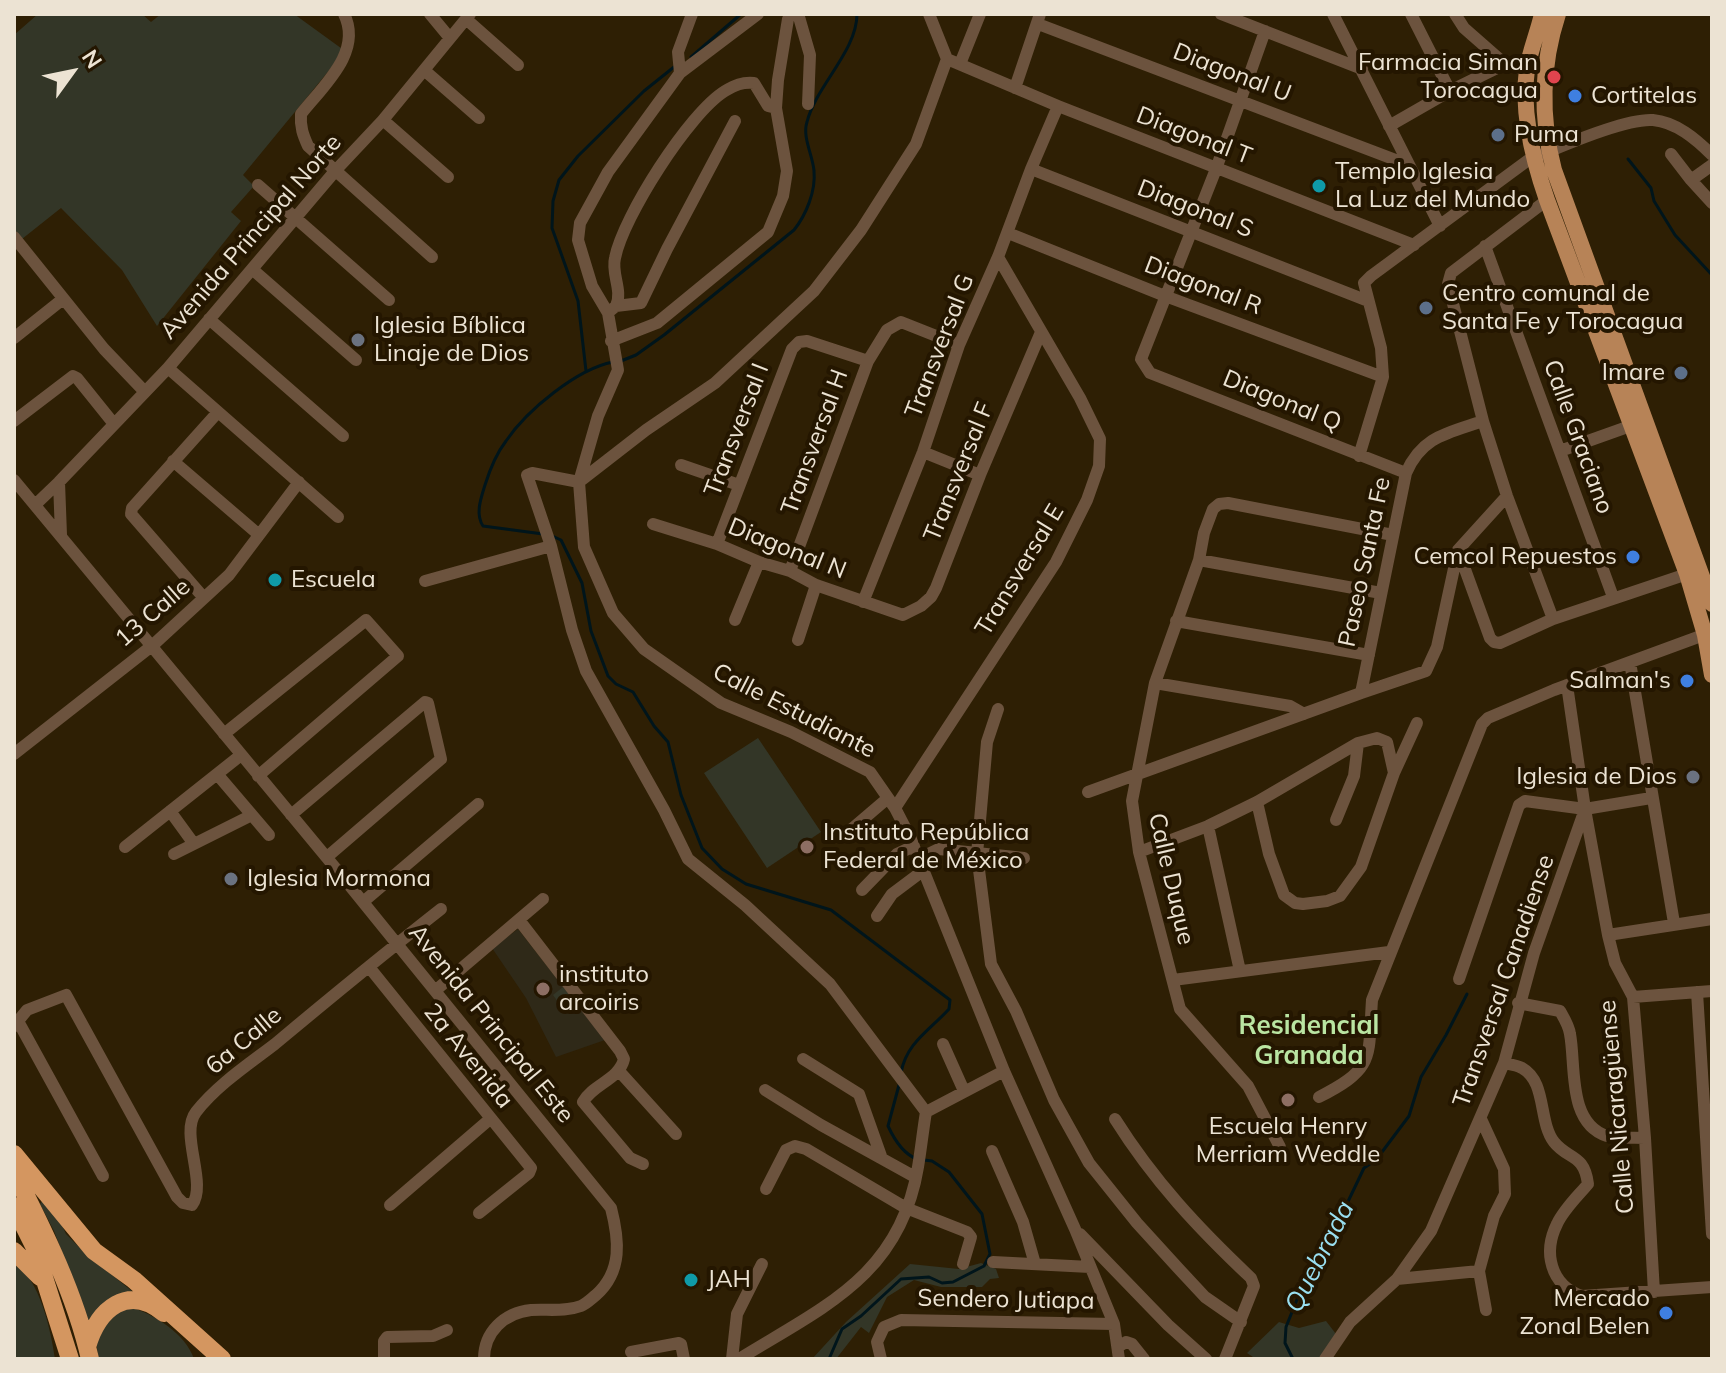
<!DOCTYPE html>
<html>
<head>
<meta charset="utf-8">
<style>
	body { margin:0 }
	#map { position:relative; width:1726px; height:1373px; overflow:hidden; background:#2e1f04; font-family:Mulish,sans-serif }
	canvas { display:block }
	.frame { position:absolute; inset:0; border:16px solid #ece3d3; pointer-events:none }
	.north { position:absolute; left:32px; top:32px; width:80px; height:80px; -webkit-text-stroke:6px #241600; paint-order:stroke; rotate:57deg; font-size:22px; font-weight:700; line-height:32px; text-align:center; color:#ece3d3 }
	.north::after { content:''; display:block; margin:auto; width:28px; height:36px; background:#ece3d3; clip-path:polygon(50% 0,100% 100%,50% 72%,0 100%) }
</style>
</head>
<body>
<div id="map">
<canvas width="1726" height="1373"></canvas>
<div class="frame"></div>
<div class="north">N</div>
</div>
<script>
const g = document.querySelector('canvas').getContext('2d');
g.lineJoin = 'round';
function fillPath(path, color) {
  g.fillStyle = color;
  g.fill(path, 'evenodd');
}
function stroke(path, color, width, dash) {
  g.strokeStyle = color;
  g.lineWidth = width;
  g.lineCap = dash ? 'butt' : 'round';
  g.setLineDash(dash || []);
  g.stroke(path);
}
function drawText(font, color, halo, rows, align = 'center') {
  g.font = font + ' Mulish,sans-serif';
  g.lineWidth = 8;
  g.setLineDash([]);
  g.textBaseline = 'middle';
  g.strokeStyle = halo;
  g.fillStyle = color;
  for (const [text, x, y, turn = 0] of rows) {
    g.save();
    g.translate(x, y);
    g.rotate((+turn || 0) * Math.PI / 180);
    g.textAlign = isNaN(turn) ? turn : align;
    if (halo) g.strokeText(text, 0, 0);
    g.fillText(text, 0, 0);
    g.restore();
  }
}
const education = new Path2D(`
	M518,929L605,1040L556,1057L526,998L492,948Z`);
const green = new Path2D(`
	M38,14H142L151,22L161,14H294L345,51L243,175L254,186L231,212L241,221L157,326L122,270L61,208L22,239L14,229V35Z
	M758,738L821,832L767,868L704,773Z
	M563,987L578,1005L566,1013L553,995Z
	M43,1200L58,1217L66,1234L86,1254L138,1296L106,1303L88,1321L54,1231L40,1204Z
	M981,1263L996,1269L999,1278L990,1279L982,1287H941L914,1280L887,1297L869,1333L861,1327L836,1359H812L846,1322L910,1264L959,1269Z
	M14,1264C40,1278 51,1331 55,1359H14Z
	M130,1307C154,1314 186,1334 194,1359H98L96,1338L110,1313Z
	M1326,1321L1336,1334L1319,1359H1256L1247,1353L1279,1322L1299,1328Z`);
const stream = new Path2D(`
	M691,57L741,14
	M1628,159L1651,188L1654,201L1675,235L1712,275
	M621,361L636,355L664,335L794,230C806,215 816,191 814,171C813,156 802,137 807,122C816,86 857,51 857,14
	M586,371L578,301L552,228L553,201L559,180L578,156L644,91L674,67
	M543,534L483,526C475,514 481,498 485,485C490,469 496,454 506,441C527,410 577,369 613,362
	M550,535L561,540L582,583L591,631L608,676L616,684L633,692L654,726L668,742L681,795L702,848L722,869L746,884L831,910L950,1000L949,1009C930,1030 906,1043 901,1073
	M899,1085L888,1126C894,1139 903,1154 917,1159
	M829,1359L842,1329L861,1316L901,1279L929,1277L942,1283L953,1282L984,1266L990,1254L982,1214L949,1172L932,1161L924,1160
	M1293,1359L1285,1343L1286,1327L1312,1262L1333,1233L1364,1168L1376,1160L1409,1116L1421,1077L1446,1035L1467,994`);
const minor = new Path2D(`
	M344,14C363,52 323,86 301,114C300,127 303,135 308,146L432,257
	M430,14L449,37
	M692,14L678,52L680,73L608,172L580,223L578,240L592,286L608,313L618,370L598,416L579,482L584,547L613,613L644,649L721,703L791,732L870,772L895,808L910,837L1004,1071L1075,1229L1114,1324L1119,1359
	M929,14L947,59
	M1221,14L1362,69
	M1333,14L1440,226
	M1411,14L1450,91
	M1455,14L1464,28L1505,64L1527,70
	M799,17L810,55L808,104
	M466,19L518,65
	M1038,24L1409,165
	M1265,31L1216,169L1141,359L1150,373L1406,473
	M960,64L980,14
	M424,70L479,118
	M680,73L758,14
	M1015,88L1040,14
	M383,120L448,177
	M1389,126L1450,91L1505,64
	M1671,154L1691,180
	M1712,165L1691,180L1712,203
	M1031,169L1368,301
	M258,185L389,300
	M1008,233L1165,296L1383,377
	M14,237L104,349L145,392
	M1485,246L1613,597
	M252,269L356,360
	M616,306C623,290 611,274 615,258C623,217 689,113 725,91C735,85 742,82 754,83L768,106L776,108
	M610,311L616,306L641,303L667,249L735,121
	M209,319L343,436
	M14,338L63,299
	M611,341L657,323L768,232L783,196L787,171L776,108L778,80L788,19
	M168,368L338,517
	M14,421L73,376L77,378L114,424
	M1483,421L1507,496L1553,619
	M1560,451L1633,425
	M923,452L980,475
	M1359,456L1383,377L1381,348L1364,283L1371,276L1527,161C1554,149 1625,118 1653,120C1676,122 1696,139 1712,155
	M173,461L258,534
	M681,465L739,485
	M14,480L337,870L611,1208C619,1239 623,1271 596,1295C591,1299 586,1304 581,1306C565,1312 548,1309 531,1310C504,1313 484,1332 484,1359
	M1507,496L1458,550L1490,638L1494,642L1500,643L1553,619L1687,574
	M35,505L59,482
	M653,524L717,544L759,562L790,571L816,585L903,615L921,606L931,597L936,588L980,475L1041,332
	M61,535L59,482L168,368L336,170L383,120L470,14
	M717,544L792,349L799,342L807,341L868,361
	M1199,560L1381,593
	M790,571L868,361L887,330L901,322L959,345
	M425,581L551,546
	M204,598L131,514L132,508L218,412
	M863,602L923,452L959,345L998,257L1031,169L1058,106
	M735,620L759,562
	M1176,621L1369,655
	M798,640L816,585
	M1630,662L1674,923
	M1155,683L1290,706L1304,714
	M1567,685L1585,809L1608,935L1615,963L1633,997L1645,1138L1654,1292
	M1361,693L1426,671L1437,647L1458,550
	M998,709L987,742L977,854L991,964L1016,1011L1054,1100L1089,1163L1137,1223L1178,1268L1205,1297L1241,1322
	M224,734L366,620L398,656L258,776
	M14,754L153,645L229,575L299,482
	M217,774L269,835
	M1088,792L1361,693L1406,473C1422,436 1448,433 1483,421L1448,284L1451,273L1547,200
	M1257,802L1269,854L1284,895L1295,903L1303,904L1327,901L1340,896L1361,867L1394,773L1417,723
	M895,808L1056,562L1087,500L1099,466L1100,439L1080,398L998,257
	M170,811L194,844
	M291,815L425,702L428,703L441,759L327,857
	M1336,820L1354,776L1358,743
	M1208,826L1240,971
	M847,833L888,798
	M125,847L241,755
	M1139,852L1208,826L1257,802L1358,743L1377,738L1387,742L1394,773
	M174,854L252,815
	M918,859L939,849L1024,858
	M862,890L897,854L914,846
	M363,902L478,804
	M877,916L892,894L924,870
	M519,920L620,1051L624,1059C619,1080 593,1084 583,1102L630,1158L643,1164
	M1608,935L1712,919
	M369,967L531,1168L529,1173L479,1213
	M1459,979L1519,805L1525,801L1585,809L1651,798
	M1173,980L1389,952
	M436,990L543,899
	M1697,992L1712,1234
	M1633,997L1712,991
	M1518,1003L1560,1011C1564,1018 1569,1026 1570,1034C1576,1065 1567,1123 1607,1136C1619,1139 1633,1137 1645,1138
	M19,1023L103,1176
	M14,1026L27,1010L66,995L177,1197L183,1203L192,1205C208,1183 179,1134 196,1112C217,1085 249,1064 275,1044C330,998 385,953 441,909
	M943,1044L964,1091
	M803,1059L859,1094L881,1156
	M1504,1063C1509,1064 1517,1065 1522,1068C1547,1082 1538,1121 1554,1142C1568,1160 1584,1153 1588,1184C1578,1196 1564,1209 1557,1224C1543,1252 1550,1285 1582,1296L1712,1287
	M619,1071L676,1134
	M765,1090L821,1125L915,1177
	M1319,1097C1376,1068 1368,1058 1372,1000L1482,724L1488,718L1554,690L1709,633
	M926,1112L1004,1071
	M1115,1119C1154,1181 1198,1228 1251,1278L1254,1286L1225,1359
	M1481,1119L1504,1169L1505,1194L1494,1216L1479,1271L1486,1310
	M1280,1147L1248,1086L1180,1009L1139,852L1132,801L1155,683L1199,560L1204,533L1213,509L1219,504L1228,503L1393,535
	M992,1151L1023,1222L1035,1264
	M766,1189L786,1150L795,1146L806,1149L906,1208L967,1232L971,1237L963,1264
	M390,1205L490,1119
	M1080,1234L1168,1325L1206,1359
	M993,1262L1090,1267
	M1397,1279L1479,1271
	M1118,1347L1126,1342L1132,1344L1144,1359
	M631,1352L679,1343L681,1344L684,1359
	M384,1359V1341L387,1337L433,1336L447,1330
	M732,1359L737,1314L762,1264
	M739,1359C823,1307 900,1276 918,1167C921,1149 923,1130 926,1112L830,984L745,905L688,859L664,810L586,671L572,630L551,546L527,475L532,473L579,482L646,430L715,383L814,291L861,230L916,144L947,59L1058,106L1414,245
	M881,1359L877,1342L884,1327L901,1320L1114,1324
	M1325,1359L1350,1322L1397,1279L1431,1231L1504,1063L1534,953L1584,812`);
const major = new Path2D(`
	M1542,14C1538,32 1530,51 1527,69C1521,112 1533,160 1547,200L1687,574L1705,635L1712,675
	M1558,14C1541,66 1540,117 1554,170L1712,604`);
const highway = new Path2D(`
	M14,1154L94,1251L134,1280L222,1359
	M14,1172C44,1231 75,1294 90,1359
	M14,1206L34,1246L70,1359
	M14,1251L40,1277
	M87,1347C98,1309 128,1283 164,1313`);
const markers = [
	[1554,77,8,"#e0444e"],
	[1575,96,8,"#3f7fe0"],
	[1498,135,8,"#5c6f8a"],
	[1319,186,8,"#0f9aa8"],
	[1426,308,8,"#5c6f8a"],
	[358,340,8,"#6b7280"],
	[1681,373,8,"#5c6f8a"],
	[1633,557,8,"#3f7fe0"],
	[275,580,8,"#0f9aa8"],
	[1687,681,8,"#3f7fe0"],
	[1693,777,8,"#6b7280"],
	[807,847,8,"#8d6e63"],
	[231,879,8,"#6b7280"],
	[543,989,8,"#8d6e63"],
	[1288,1100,8,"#8d6e63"],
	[691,1280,8,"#0f9aa8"],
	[1666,1313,8,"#3f7fe0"]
];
const poiNames = [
	["Farmacia Siman",1538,63,"right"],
	["Torocagua",1538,91,"right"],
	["Cortitelas",1591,96],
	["Puma",1514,135],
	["Templo Iglesia",1335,172],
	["La Luz del Mundo",1335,200],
	["Centro comunal de",1442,294],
	["Santa Fe y Torocagua",1442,322],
	["Iglesia Bíblica",374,326],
	["Linaje de Dios",374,354],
	["Imare",1665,373,"right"],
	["Cemcol Repuestos",1617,557,"right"],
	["Escuela",291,580],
	["Salman's",1671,681,"right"],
	["Iglesia de Dios",1677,777,"right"],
	["Instituto República",823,833],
	["Federal de México",823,861],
	["Iglesia Mormona",247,879],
	["instituto",559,975],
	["arcoiris",559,1003],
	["Escuela Henry",1288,1127,"center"],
	["Merriam Weddle",1288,1155,"center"],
	["JAH",707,1280],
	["Mercado",1650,1299,"right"],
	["Zonal Belen",1650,1327,"right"]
];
const streetNames = [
	["Diagonal U",1232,73,21],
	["Diagonal T",1194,136,21],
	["Diagonal S",1195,209,21],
	["Avenida Principal Norte",251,237,-49],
	["Diagonal R",1203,286,21],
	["Transversal G",940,346,-69],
	["Diagonal Q",1282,401,22],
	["Transversal I",737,430,-69],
	["Calle Graciano",1578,437,70],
	["Transversal H",815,442,-70],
	["Transversal F",959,472,-68],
	["Diagonal N",787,549,22],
	["Paseo Santa Fe",1365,562,-78],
	["Transversal E",1020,570,-59],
	["13 Calle",153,613,-41],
	["Calle Estudiante",794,711,27],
	["Calle Duque",1171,879,77],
	["Transversal Canadiense",1504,981,-71],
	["Avenida Principal Este",491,1024,51],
	["6a Calle",244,1041,-40],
	["2a Avenida",468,1056,51],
	["Calle Nicaragüense",1617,1107,-95],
	["Sendero Jutiapa",1006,1300,1]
];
const neighbourhoodNames = [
	["Residencial",1309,1026],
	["Granada",1309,1056]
];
const waterNames = [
	["Quebrada",1320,1257,-63]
];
fillPath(education, '#2f2918');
fillPath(green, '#333627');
stroke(stream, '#00151b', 3);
stroke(minor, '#6c533e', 12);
stroke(major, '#b78357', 16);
stroke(highway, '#d49660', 18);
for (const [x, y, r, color] of markers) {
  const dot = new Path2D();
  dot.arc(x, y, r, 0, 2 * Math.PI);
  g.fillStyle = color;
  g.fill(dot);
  stroke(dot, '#241600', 3);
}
drawText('24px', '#ece3d3', '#241600', poiNames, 'left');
drawText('24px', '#ece3d3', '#241600', streetNames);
drawText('bold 26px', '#bae5a2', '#241600', neighbourhoodNames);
drawText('italic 26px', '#99dff0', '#241600', waterNames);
</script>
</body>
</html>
